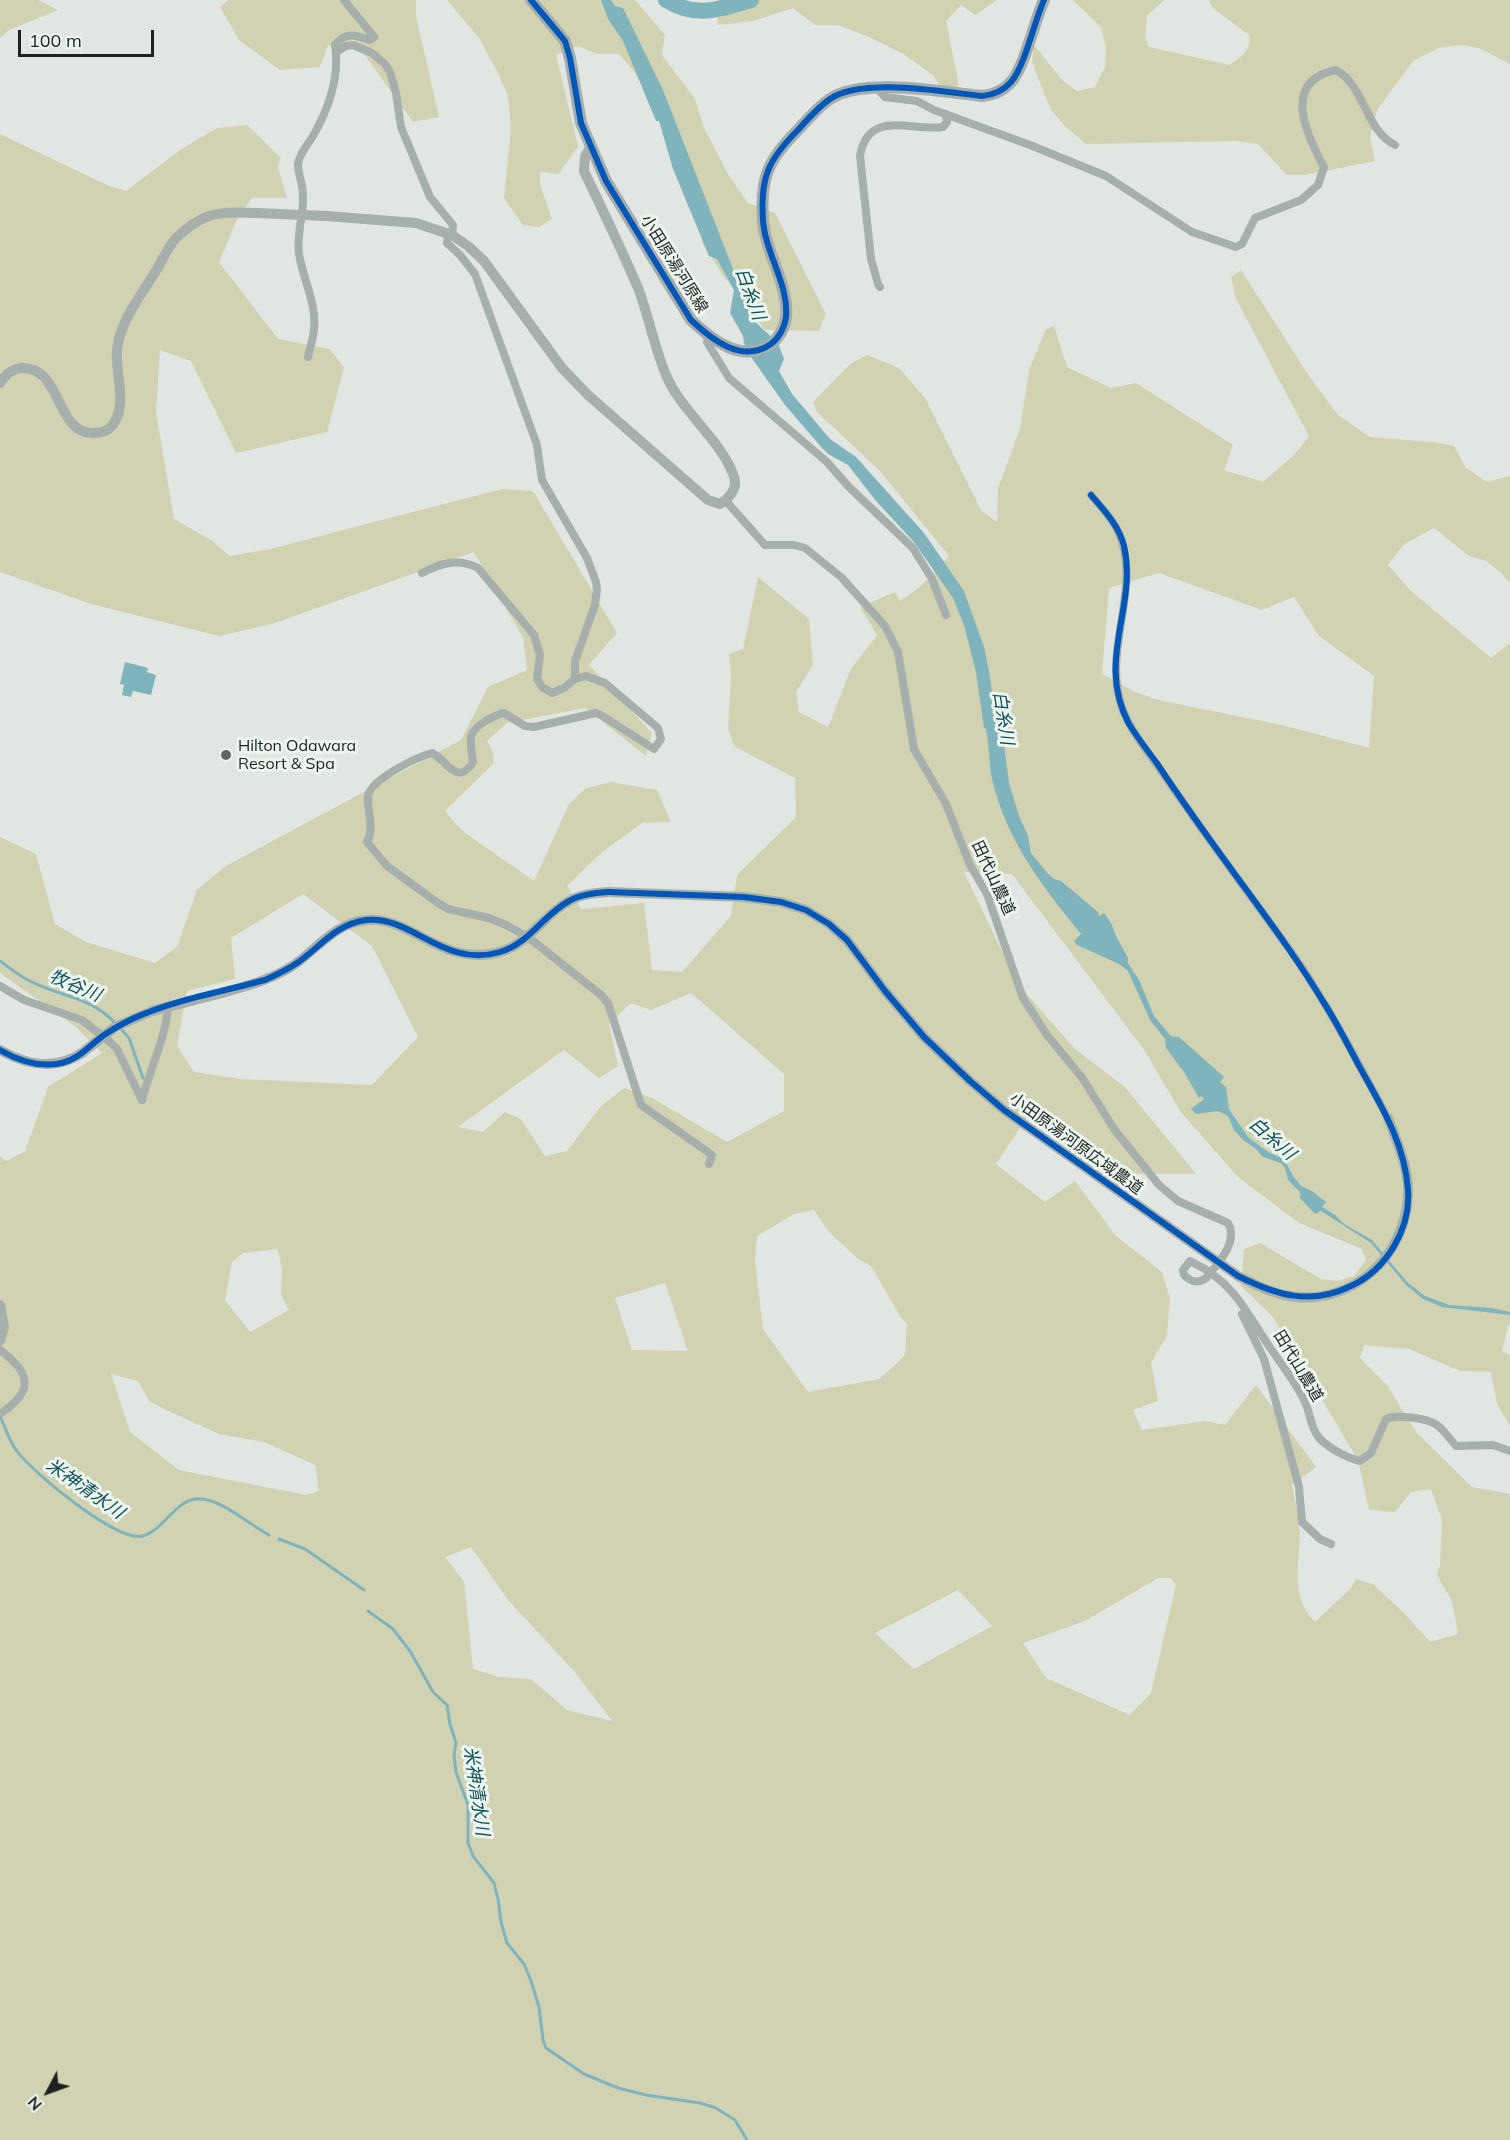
<!DOCTYPE html>
<html>
<head>
<meta charset="utf-8">
<style>
	body { margin:0 }
	#map { position:relative; width:1510px; height:2140px; overflow:hidden; background:#e1e6e3; font-family:Mulish,sans-serif }
	canvas { display:block }
	.north { position:absolute; left:18px; top:2062px; width:60px; height:60px; -webkit-text-stroke:4px #ecf6ef; paint-order:stroke; rotate:229deg; font-size:16px; font-weight:700; line-height:24px; text-align:center; color:#1d211f }
	.north::after { content:''; display:block; margin:auto; width:21px; height:27px; background:#1d211f; clip-path:polygon(50% 0,100% 100%,50% 72%,0 100%) }
	.scale { position:absolute; left:18px; top:30px; width:136px; height:27px; box-sizing:border-box; border:3px solid #1d211f; border-top:0; padding-left:8px; font-size:18px; line-height:21px; white-space:nowrap; color:#1d211f; -webkit-text-stroke:4px #ecf6ef; paint-order:stroke }
</style>
</head>
<body>
<div id="map">
<canvas width="1510" height="2140"></canvas>
<div class="north">N</div>
<div class="scale">100 m</div>
</div>
<script>
const g = document.querySelector('canvas').getContext('2d');
g.lineJoin = 'round';
function fillPath(path, color) {
  g.fillStyle = color;
  g.fill(path, 'evenodd');
}
function stroke(path, color, width, dash) {
  g.strokeStyle = color;
  g.lineWidth = width;
  g.lineCap = dash ? 'butt' : 'round';
  g.setLineDash(dash || []);
  g.stroke(path);
}
function drawText(font, color, halo, rows, align = 'center') {
  g.font = font + ' Mulish,"Noto Sans JP",sans-serif';
  g.lineWidth = 6;
  g.setLineDash([]);
  g.textBaseline = 'middle';
  g.strokeStyle = halo;
  g.fillStyle = color;
  for (const [text, x, y, turn = 0] of rows) {
    g.save();
    g.translate(x, y);
    g.rotate((+turn || 0) * Math.PI / 180);
    g.textAlign = isNaN(turn) ? turn : align;
    if (halo) g.strokeText(text, 0, 0);
    g.fillText(text, 0, 0);
    g.restore();
  }
}
const green = new Path2D(`
	M0,0H38L58,10L9,30L0,38Z
	M228,0H416V16L439,117L413,122L354,40L328,46L320,67L280,70L239,40L220,7Z
	M447,0H635L665,35L662,55L695,99L704,128L728,174L748,203L775,213L826,314L819,331L765,330L722,274L703,244L679,156L663,117L635,73L619,54H597L578,46L556,55L578,146L559,174L540,172V184L552,219L539,227L523,225L504,198L511,128L508,96L497,71L479,38Z
	M719,0H997L975,15L961,5L946,21L959,86L941,88L934,76L905,55L869,37L838,25H815L793,8L753,21L718,25L716,1Z
	M1073,0H1164L1147,16L1145,38L1149,47L1230,65C1242,56 1251,51 1249,35L1214,9L1209,1L1211,0H1510V64L1479,48L1460,45L1439,48L1413,61L1377,110L1370,137L1375,161L1305,175H1287L1258,144L1236,141L1086,144L1066,127L1051,110L1032,63L1034,45L1063,81L1077,91L1095,87L1105,67L1106,48L1101,27Z
	M247,125L281,158L278,167L287,198H252L236,222L219,262L278,339L330,349L344,368L327,432L236,453L191,361L160,350L156,412L174,519L211,540L230,556L270,549L502,489L533,491L617,633L589,665L652,733L646,756L585,708L507,723L487,741L494,754L493,764L445,811L461,830L534,881L569,804L586,788L611,782L657,790L671,822L642,823L601,853L567,886L581,909L644,903L652,970L682,972L731,916L737,875L796,817L795,778L735,747L728,729L731,676L729,654L743,649L758,577L809,619L813,665L796,692L799,712L828,727L851,669L877,635L860,607L895,592L900,601L920,587L949,556L880,471L817,412L813,402L850,364L867,355L899,368L925,398L981,510L997,522L998,488L1020,429L1029,370L1046,329L1054,326L1067,367L1111,388L1136,383L1233,445L1224,470L1263,482L1294,455L1309,436L1236,299L1231,277L1241,270L1309,376L1338,415L1370,437L1432,442L1454,446L1466,468L1487,482L1510,476V583L1501,573L1486,561L1469,556L1434,528L1404,544L1388,565L1410,590L1491,658L1510,643V1325L1508,1326L1502,1351L1510,1355V1426L1497,1404L1491,1372L1460,1371L1409,1349L1364,1345L1360,1358L1387,1385L1416,1432L1472,1487L1510,1494V2140H0V1157L7,1161L25,1151L48,1087L102,1053L76,1027L0,973V837L36,854L55,924L86,942L155,963L177,947L197,890L224,867L461,740L488,687L527,670L523,638L474,552L272,624L219,636L91,604L0,572V134L107,185L126,191L180,150L217,128ZM1159,573L1262,610L1294,597L1319,636L1374,676L1369,748L1282,725L1158,700L1135,692L1102,674L1109,588ZM964,872L1012,874L1145,1051L1180,1111L1238,1177L1299,1223L1362,1249L1366,1260L1354,1276L1337,1281L1321,1279L1260,1243L1244,1249L1241,1286L1273,1317L1358,1460L1369,1510L1395,1512L1411,1492L1431,1489L1442,1520L1440,1565L1437,1575L1452,1601L1458,1634L1430,1642L1403,1612L1373,1584L1356,1579L1351,1588L1315,1622C1286,1593 1303,1558 1299,1522C1298,1510 1294,1497 1292,1485L1316,1467L1256,1385L1225,1425L1205,1421L1142,1430L1133,1410L1158,1401L1151,1363L1167,1336L1170,1298L1162,1272L1116,1236L1075,1181L1045,1202L996,1164L1030,1113L1118,1174H1196L1125,1087L1075,1049L1017,983ZM303,894L372,946L418,1037L372,1085L240,1079L194,1072L177,1046L187,991L235,979L231,938ZM691,993L784,1074V1111L727,1142L652,1098L624,1088L600,1107L567,1151L545,1156L521,1119L505,1112L483,1132L458,1127L564,1050L599,1078L618,1066L609,1024L631,1003L651,1010ZM814,1210L828,1231L857,1258L871,1266L900,1316L907,1324L905,1355L896,1364L879,1379L808,1392L763,1329L755,1261L757,1236L794,1214ZM278,1249L282,1270L281,1295L289,1310L250,1332L225,1300L232,1262L243,1253ZM665,1283L688,1351L632,1350L615,1298ZM111,1374L138,1381L149,1401L166,1410L219,1434L264,1442L315,1465L319,1491L306,1495L179,1470L130,1432ZM471,1547L508,1600L574,1671L612,1721L567,1710L531,1679L499,1677L473,1669L464,1582L445,1557ZM1158,1578H1171L1176,1585L1151,1693L1130,1715L1046,1678L1023,1643L1085,1621ZM958,1590L992,1626L914,1669L875,1633Z`);
const water = new Path2D(`
	M601,0H611L615,6L623,8L663,90L753,320L778,343L784,359L779,371L792,394L830,439L856,457L924,533L964,591L984,647L990,676L996,726L1002,729L1009,783L1019,816L1028,836L1031,853L1048,874L1054,879L1061,881L1098,912L1099,916L1104,913L1111,923L1117,938L1128,958V963L1139,980L1154,1016L1171,1036L1179,1037L1224,1077L1220,1082L1226,1087L1229,1109L1248,1137L1268,1152L1284,1159L1293,1176L1301,1186L1312,1191L1326,1202L1322,1207L1335,1215L1344,1224L1372,1240L1407,1282L1425,1296L1449,1305L1491,1308L1510,1312V1315L1442,1307L1423,1299L1406,1285L1371,1243L1321,1211L1315,1214L1300,1198V1192L1288,1180L1285,1168L1281,1163L1263,1157L1256,1149L1243,1140L1234,1130L1228,1116L1218,1111L1196,1114L1191,1109L1204,1099L1202,1096L1199,1098L1184,1072L1166,1048L1165,1039L1150,1020L1128,971L1119,964L1077,945L1074,941L1081,934C1043,887 1006,840 992,779C989,763 989,745 986,729L984,728L976,672L964,625L953,598L914,542L876,501L848,465L828,454L822,448L785,405L751,357L744,343L743,336L730,313L734,290L717,259L709,256L673,169L659,121H656L623,41L608,19Z
	M125,662L148,668L147,672L156,675L151,695L133,691L131,697L122,695L124,685L120,684Z`);
const stream = new Path2D(`
	M0,961C10,968 20,977 32,982C62,997 92,997 116,1024
	M121,1029L129,1038L143,1078
	M0,1416C5,1427 9,1440 16,1450C31,1471 117,1543 143,1536C162,1531 176,1501 195,1499C219,1496 249,1525 269,1535
	M279,1539L305,1549L364,1590
	M368,1611L393,1629L410,1651L433,1692L447,1705L450,1724L456,1743L454,1755L456,1772L468,1805V1843L473,1856L494,1883L498,1899L501,1922L507,1943L524,1964L531,1981L539,2007L543,2040L546,2048L584,2074L618,2088L646,2095L700,2103L716,2108L735,2120L747,2140`);
const river = new Path2D(`
	M666,0C697,19 720,9 751,0`);
const minor = new Path2D(`
	M336,52L346,46L353,45L372,53L385,64L390,72L396,93L401,127L430,197L453,225L452,235
	M876,87L885,97L917,101L934,110L1030,145L1106,176L1192,232L1236,247L1242,244L1255,218L1301,200L1318,185L1324,167C1306,134 1281,81 1336,70C1365,86 1365,130 1395,145
	M880,287L878,284L871,259L860,156C868,108 913,132 943,127L947,122L946,114
	M708,336L707,342L729,378L827,462L848,486L913,548L932,579L946,615
	M308,357C310,348 313,339 314,330C317,304 303,279 299,254C296,235 304,215 303,195C303,185 298,174 298,164C299,154 308,144 313,136C329,108 340,77 335,45C346,31 355,35 370,40L374,37L344,0
	M1091,495C1100,506 1112,518 1118,531C1142,584 1106,642 1119,697C1125,725 1146,749 1162,772C1202,831 1245,888 1287,946C1326,1000 1356,1060 1388,1118
	M725,500L765,545H794L805,548L841,577L885,626L898,652L914,749L946,804L970,865L987,894L1023,998L1047,1035L1083,1079L1114,1129L1159,1185L1178,1201L1228,1223C1239,1242 1218,1263 1206,1278C1198,1284 1191,1282 1184,1275L1183,1270L1190,1261L1205,1269
	M422,573C441,563 458,558 478,568L534,635L540,655L537,679L542,687L552,693L564,688L575,679V661L595,605L597,590L596,582L587,558L542,480L537,445L475,274L460,255L447,243L448,234
	M575,679L586,676L605,683L658,728L661,739L654,749L601,715L596,713L534,727L525,726L504,713C494,715 474,726 471,736C470,744 472,754 473,762C457,788 446,759 432,753C417,757 369,780 368,797C367,813 375,827 367,842L387,866L438,903L448,909L489,918L506,925L528,937L601,995L608,1003L641,1105L712,1155L709,1164
	M0,986L24,1000L82,1020L110,1042L117,1049L142,1100
	M142,1100C150,1069 166,1038 168,1006
	M1216,1277C1239,1294 1253,1323 1269,1346C1281,1364 1295,1381 1304,1400C1310,1411 1310,1425 1317,1435C1324,1446 1347,1458 1360,1461L1371,1453L1386,1419C1395,1414 1428,1418 1437,1425C1444,1430 1450,1439 1456,1446L1493,1445L1510,1451
	M1242,1314L1264,1359L1299,1487L1302,1522L1320,1539L1331,1544
	M0,1350C32,1374 34,1391 0,1414`);
const tertiary = new Path2D(`
	M326,216L416,223L452,235L468,246L484,261L562,368L588,395L701,494L708,500L720,504C731,497 739,487 733,474C719,438 681,411 666,375C654,347 649,316 638,288C621,248 602,209 584,171L585,157L591,146
	M0,383C5,375 12,369 21,368C62,365 55,435 94,433C100,433 107,431 111,427C129,406 115,375 117,351C119,322 142,294 157,269C163,259 168,247 176,238C182,232 190,226 198,221C215,211 236,212 256,213
	M152,1011C195,998 264,988 298,962C320,945 338,922 367,920C412,917 439,965 496,953C528,946 542,916 569,901C581,894 596,893 609,892L744,897L781,902L806,910L829,924L847,940L885,991L924,1037L970,1081L1004,1110L1238,1276C1254,1284 1271,1293 1289,1296C1352,1307 1407,1255 1408,1193C1409,1168 1397,1142 1388,1118
	M0,1050C27,1065 55,1071 82,1053
	M0,1305L4,1327L0,1341`);
const secondary = new Path2D(`
	M531,0L565,41L570,58L581,123L606,181L691,320C712,340 742,364 771,344C779,338 785,327 786,317C789,284 765,253 763,220C760,178 768,160 797,131C807,120 818,107 830,99C862,77 944,92 982,96C994,95 1003,91 1011,82C1025,66 1034,22 1044,0`);
const minorBridge = new Path2D(`
	M1205,1269L1216,1277`);
const tertiaryBridge = new Path2D(`
	M256,213L326,216
	M82,1053L115,1027L152,1011`);
const cycleway = new Path2D(`
	M531,0L565,41L570,58L581,123L606,181L691,320C712,340 742,364 771,344C779,338 785,327 786,317C789,284 765,253 763,220C760,178 768,160 797,131C807,120 818,107 830,99C862,77 944,92 982,96C994,95 1003,91 1011,82C1025,66 1034,22 1044,0
	M0,1050C19,1061 40,1068 62,1063C79,1059 90,1045 104,1035C113,1029 122,1024 132,1019C173,1000 221,992 265,980C276,975 287,970 297,963C320,947 336,924 366,920C412,915 443,969 500,952C530,943 543,915 569,901C581,894 596,893 609,892L744,897L781,902L806,910L829,924L847,940L885,991L924,1037L970,1081L1004,1110L1238,1276C1276,1295 1310,1306 1351,1286C1386,1270 1411,1229 1408,1190C1405,1144 1381,1105 1359,1066C1348,1045 1337,1023 1324,1003C1292,950 1254,901 1218,851C1197,822 1176,792 1156,762C1147,750 1137,737 1129,724C1095,660 1138,607 1124,546C1119,526 1104,510 1091,495`);
const markers = [
	[226,755,6,"#626664"]
];
const streetNames = [
	["小田原湯河原線",674,264,58],
	["田代山農道",993,878,65],
	["小田原湯河原広域農道",1076,1144,36],
	["田代山農道",1298,1366,59]
];
const poiNames = [
	["Hilton Odawara",238,746],
	["Resort & Spa",238,764]
];
const waterNames = [
	["白糸川",750,294,70],
	["白糸川",1003,718,81],
	["牧谷川",75,986,23],
	["白糸川",1272,1139,41],
	["米神清水川",85,1489,35],
	["米神清水川",476,1791,82]
];
fillPath(green, '#d1d2b2');
fillPath(water, '#80b4bc');
stroke(stream, '#80b4bc', 3);
stroke(river, '#80b4bc', 16);
stroke(minor, '#a6afac', 8);
stroke(tertiary, '#a6afac', 10);
stroke(secondary, '#a5adac', 12);
stroke(minorBridge, '#a6afac', 8);
stroke(tertiaryBridge, '#a6afac', 10);
stroke(cycleway, '#0057b8', 6);
for (const [x, y, r, color] of markers) {
  const dot = new Path2D();
  dot.arc(x, y, r, 0, 2 * Math.PI);
  g.fillStyle = color;
  g.fill(dot);
  stroke(dot, '#ecf6ef', 2);
}
drawText('16px', '#1d211f', '#ecf6ef', streetNames);
drawText('16px', '#1d211f', '#ecf6ef', poiNames, 'left');
drawText('italic 18px', '#0e5059', '#ecf6ef', waterNames);
</script>
</body>
</html>
